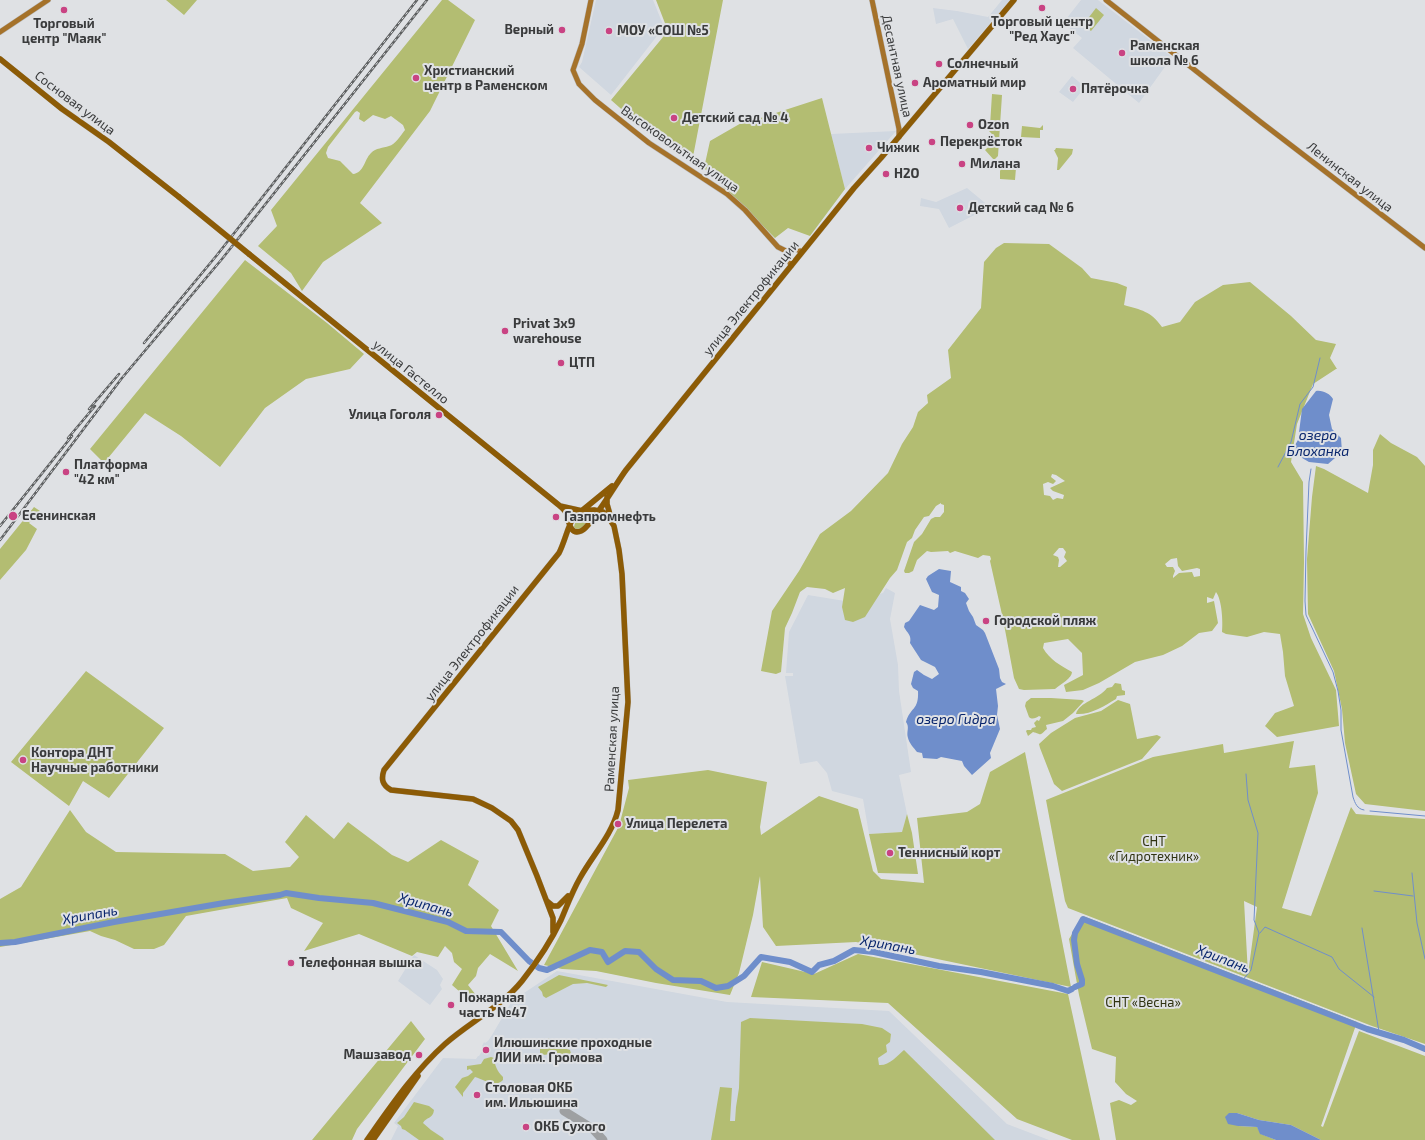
<!DOCTYPE html>
<html>
<head>
<meta charset="utf-8">
<style>
	body { margin:0 }
	canvas { display:block; background:#dfe1e4 }
</style>
</head>
<body>
<canvas width="1425" height="1140"></canvas>
<script>
const g = document.querySelector('canvas').getContext('2d');
g.lineJoin = 'round';
function fillPath(path, color) {
  g.fillStyle = color;
  g.fill(path, 'evenodd');
}
function stroke(path, color, width, dash) {
  g.strokeStyle = color;
  g.lineWidth = width;
  g.lineCap = dash ? 'butt' : 'round';
  g.setLineDash(dash || []);
  g.stroke(path);
}
function drawText(font, color, halo, rows, align = 'center') {
  g.font = font + ' "Exo 2",sans-serif';
  g.lineWidth = 4;
  g.setLineDash([]);
  g.textBaseline = 'middle';
  g.strokeStyle = halo;
  g.fillStyle = color;
  for (const [text, x, y, turn = 0] of rows) {
    g.save();
    g.translate(x, y);
    g.rotate((+turn || 0) * Math.PI / 180);
    g.textAlign = isNaN(turn) ? turn : align;
    if (halo) g.strokeText(text, 0, 0);
    g.fillText(text, 0, 0);
    g.restore();
  }
}
const built = new Path2D(`
	M596,0H653L664,27L611,95L579,67L582,62Z
	M1002,0H1010L968,49L953,19L936,24L933,8L957,11L988,17Z
	M1081,0H1098L1172,57L1139,103L1073,48L1082,38L1063,23Z
	M1072,76L1085,87L1073,102L1059,92Z
	M896,131L845,189L831,134Z
	M967,188L990,207L949,228L939,209L920,206L921,198L936,202Z
	M886,588L895,593L890,619L898,665L899,691L911,772L899,775L907,814L902,832L869,834L863,799L832,791L827,773L817,761L800,764L785,676H793V673H786L789,632L808,595L851,602L883,593Z
	M414,955L437,970L443,979L440,985L442,989L430,1005L398,981Z
	M557,971L727,1002L889,1011L1007,1124L1049,1140H391L398,1126L394,1123L443,1058L476,1059L478,1056H479L484,1048L482,1046L484,1042L485,1043L488,1041L492,1035L512,1001Z`);
const green = new Path2D(`
	M166,0H197L184,15Z
	M442,0H448L475,20L430,111L360,203L382,223L323,262L302,291L291,273L258,246L277,226L271,210ZM357,111L360,113L359,119L364,122L373,115L385,119L391,116L403,125L405,130C401,135 395,145 389,146C383,148 376,148 371,153C364,160 364,173 353,174L340,161L328,158L326,153L328,147L355,112Z
	M656,0H723L692,162L644,129L611,100L668,31Z
	M1096,8L1104,15L1091,31L1083,25Z
	M992,94L1002,95L998,156L994,160L985,150L997,139L987,129L990,126Z
	M822,98L845,189L810,236L788,228L775,238L704,168L710,141L743,122H748Z
	M1043,125V130H1040V138L1021,137L1022,126L1040,128Z
	M1056,148L1073,149L1072,154L1059,170H1057L1058,158L1054,150H1055Z
	M1002,167L1016,168L1015,180L1000,179V171Z
	M1004,243L1049,244L1082,268L1091,278L1117,283L1127,287L1124,305C1141,310 1151,311 1162,327L1180,322L1195,302L1223,285L1250,282L1291,316L1316,340L1336,344L1330,358L1337,369H1336L1313,384L1297,424L1291,462L1303,482L1304,562L1303,614L1311,638L1336,690L1339,726L1277,737L1265,726L1275,713L1294,706L1285,676L1283,652L1280,634L1264,632L1247,637L1226,634L1222,632C1223,622 1222,600 1216,592L1213,599L1207,597V603L1214,601L1218,623L1212,631L1199,633L1182,646L1163,655L1135,662L1099,683L1083,690L1066,692L1064,685L1083,675L1082,653L1068,639L1044,643L1043,648C1050,660 1060,665 1072,672C1072,678 1061,684 1055,689L1024,690L1019,689L1014,678L1003,619L990,561L991,559L990,556L983,555L978,558L955,551L950,553L948,551L931,552L927,551L917,560L913,571L909,573H905L904,571L914,542L922,534L931,519L935,517H940L944,512V505L941,504V503L936,506L929,516L924,517L915,530L912,538L907,542L897,570L890,578L865,617L853,622L845,620L842,607L845,588L833,593L825,589L807,587L800,592L792,613L785,628L781,672L776,674L761,671L772,611L799,571L820,534L851,511L888,473L902,444L913,427L918,412L928,403L927,395L951,378L948,350L981,308L984,262L996,248ZM1052,474L1056,475L1065,481L1050,488L1053,491L1064,495L1063,499L1057,498L1053,500L1050,496L1044,495L1043,484L1048,482L1053,484L1056,481L1051,477ZM1059,548H1063L1066,552L1064,557L1067,561L1060,567H1058L1059,560L1058,557L1053,555ZM1177,558L1178,566L1182,571L1197,568L1200,569V576L1194,577L1192,572L1179,573L1173,578V576L1175,571L1173,567H1167L1165,564L1171,559Z
	M245,260L327,323L364,354L350,369L306,379L265,408L220,467L181,436L145,413L104,463L90,449Z
	M1380,434L1391,443L1417,457L1425,466V811L1365,804L1356,794L1345,743L1342,709L1334,671L1308,614L1307,559L1312,497L1316,466L1324,469L1368,493L1373,465V450Z
	M34,507L40,511L29,523L37,529L26,550L0,580V549Z
	M584,515L587,517L588,522L579,530L574,528C574,523 579,516 584,515Z
	M86,671L164,728L109,798L83,781L69,806L11,762Z
	M1115,683L1121,684L1122,690L1125,691V695L1117,696L1116,699C1104,706 1091,715 1076,714C1079,702 1099,699 1107,688L1112,687Z
	M1031,698H1051L1082,700L1084,701L1073,713L1063,721L1046,725L1047,729C1038,737 1042,734 1033,732L1028,736L1026,731L1027,730H1031L1032,728L1036,727L1034,723L1037,720L1039,721L1041,717L1039,716C1036,718 1032,720 1029,717L1025,706L1026,702Z
	M1118,700L1130,704L1137,739L1157,735L1161,737L1142,759L1062,791L1054,784L1040,748L1039,744L1051,733L1075,718L1101,711Z
	M1294,741L1289,768L1315,765L1318,793L1282,908L1311,916L1351,807L1356,814L1425,819V1044L1372,1026L1068,908L1065,901L1046,800L1153,757L1223,744L1224,753ZM1244,901L1257,907L1248,974Z
	M1025,752L1071,987L856,942L776,946L763,927L760,876L753,915L739,973L730,995L656,983L596,971L562,969L544,965L619,826L629,788L628,780L708,770L767,782L760,827L761,835L819,796L858,809L873,871L881,879L924,883L917,818L967,812L980,804L990,772Z
	M70,810L86,832L116,852L225,854L253,871L290,867L299,857L285,842L306,815L334,839L348,822L392,855L408,862L441,840L479,861L468,885L499,910L491,926L518,971L490,954L478,968L476,976L468,985L476,995L480,1001L477,1003L468,999L452,985L462,969L454,962L452,953L445,946L438,957L417,952L412,956L359,934L304,951L323,923L291,908L287,898L186,916L164,945L154,949H134L115,940L101,936L90,931L0,947V899L21,887Z
	M907,814L912,833L918,874L878,873L869,834L902,832Z
	M1083,916L1357,1022L1321,1126L1323,1127L1359,1031L1425,1056V1140H1321L1291,1125L1259,1120L1237,1113L1238,1126L1257,1127L1261,1134L1276,1140H1116L1110,1103L1119,1100L1131,1105L1137,1101L1126,1094L1115,1082L1116,1057L1092,1049L1079,995L1069,939Z
	M858,954L1068,994L1100,1140H1072L1017,1119L888,1003L751,997L762,962L814,974Z
	M559,975L608,985L606,987L587,983L573,984L546,998L543,996L542,992L538,987Z
	M750,1018L862,1024L882,1028L891,1034L890,1042L886,1045L887,1052L878,1058L879,1065C889,1066 897,1056 904,1050L995,1140H711L720,1087L732,1088L730,1121H735L736,1107L739,1088L741,1022Z
	M411,1021L425,1039L357,1129L352,1140H312Z
	M548,1038L560,1047L570,1050L572,1057C564,1057 561,1053 556,1053C549,1053 549,1056 540,1054V1049Z
	M491,1057L494,1058C495,1066 497,1071 503,1077V1080C494,1089 484,1079 475,1077L463,1093V1097L455,1087L462,1078L468,1076L473,1072L470,1069L467,1070V1066L481,1064L484,1059Z
	M414,1102L429,1106L434,1110C433,1119 426,1117 423,1123L431,1130L443,1138L444,1140H419L405,1130L402,1129L401,1126L397,1123L404,1117Z`);
const water = new Path2D(`
	M1316,391C1323,390 1330,394 1333,399L1329,415L1332,429L1341,438L1342,452L1328,464L1309,462L1297,455L1295,445L1298,440L1302,409Z
	M939,569L951,571L950,582L961,587V591L965,593L969,599L966,603L969,611L973,617L976,625L983,630L985,633L999,669L1000,678L1002,682L1006,684L996,689L998,706L997,715L1000,729L990,753L991,758L972,775L964,766L962,761L941,757L937,759L923,758L922,753L917,752C914,748 909,743 908,738C906,732 910,727 906,722C910,707 919,711 918,691L913,688L911,684L914,672L917,670L924,675L932,679L939,674L935,667L921,660L910,643C912,635 907,633 904,627L905,623L909,621L920,605L934,610L938,607L939,595L932,592L926,579L928,576Z
	M1229,1113H1237L1259,1120L1291,1125L1321,1140H1276L1260,1134L1257,1127L1238,1126L1228,1124L1225,1117Z`);
const stream = new Path2D(`
	M1278,467L1291,442L1300,404L1313,387L1320,358
	M1311,469L1309,482L1306,551L1305,601L1306,615L1333,672L1338,691L1341,710V730L1353,797C1355,803 1357,809 1364,810
	M1370,811L1425,816
	M1412,873L1417,923L1425,959
	M1374,891L1413,896
	M1362,928L1379,1032
	M1260,933L1265,927L1332,957L1339,969L1374,997
	M1242,981L1251,970L1259,933L1254,920L1258,833L1248,800L1246,774`);
const river = new Path2D(`
	M0,943L15,942L114,922L224,903L280,895L286,893L319,898L373,903L448,922L466,931L501,932L529,961L539,968L547,970L590,950L602,952L608,962L625,951L639,952L656,969L673,980L701,981L716,988L728,986L744,976L761,957L790,962L812,972L819,965L834,961L854,950L874,952L939,966L981,972L1053,986L1068,991L1072,989
	M1075,987L1082,984V980L1077,964L1074,940L1075,933L1083,919L1367,1029L1404,1040L1425,1049`);
const taxiway = new Path2D(`
	M564,1111L593,1129L603,1140`);
const secondary = new Path2D(`
	M591,0L582,44L573,70L579,84L595,100L649,143L727,194L745,210L778,247L786,251L791,266
	M872,0L899,129V137
	M1106,0L1262,123L1425,248
	M0,32L48,0
	M786,251L794,248L802,252`);
const primary = new Path2D(`
	M0,59L62,109L109,142L179,197
	M249,254L560,506C562,508 565,510 566,513C569,519 569,536 581,531C591,527 617,482 626,470C702,376 778,282 854,188L881,158L1014,0
	M607,497V504L611,518
	M560,506L587,512L590,516L589,523
	M547,901L553,906H558L568,896
	M553,932V918L537,876L518,830L511,821L492,808L473,799L391,790C382,785 381,779 384,770L559,553C565,541 567,529 573,518L612,486
	M367,1140C391,1106 414,1072 445,1044C470,1022 501,1007 522,981C537,962 551,941 561,920C567,906 572,892 580,878C592,856 612,835 618,810L628,702L622,574L619,550L614,526L607,515L603,512L594,510L581,511
	M373,1140L418,1076`);
const rail = new Path2D(`
	M144,343L217,255L417,0
	M89,409L119,374
	M68,438L95,406
	M0,526L72,436
	M0,540L122,378L222,259L427,0`);
const primaryBridge = new Path2D(`
	M179,197L249,254`);
const markers = [
	[1042,8,4,"#c94383"],
	[64,10,4,"#c94383"],
	[562,30,4,"#c94383"],
	[609,31,4,"#c94383"],
	[1122,53,4,"#c94383"],
	[939,64,4,"#c94383"],
	[416,78,4,"#c94383"],
	[915,83,4,"#c94383"],
	[1073,89,4,"#c94383"],
	[674,118,4,"#c94383"],
	[970,125,4,"#c94383"],
	[932,142,4,"#c94383"],
	[869,148,4,"#c94383"],
	[962,164,4,"#c94383"],
	[886,174,4,"#c94383"],
	[960,208,4,"#c94383"],
	[505,331,4,"#c94383"],
	[561,363,4,"#c94383"],
	[439,415,4,"#c94383"],
	[66,472,4,"#c94383"],
	[13,516,5,"#c94383"],
	[556,517,4,"#c94383"],
	[986,621,4,"#c94383"],
	[23,760,4,"#c94383"],
	[618,824,4,"#c94383"],
	[890,853,4,"#c94383"],
	[291,963,4,"#c94383"],
	[451,1005,4,"#c94383"],
	[486,1050,4,"#c94383"],
	[419,1055,4,"#c94383"],
	[477,1095,4,"#c94383"],
	[526,1127,4,"#c94383"]
];
const poiNames = [
	["Торговый центр",1042,22,"center"],
	["\"Ред Хаус\"",1042,37,"center"],
	["Торговый",64,24,"center"],
	["центр \"Маяк\"",64,39,"center"],
	["Верный",554,30,"right"],
	["МОУ «СОШ №5",617,31],
	["Раменская",1130,46],
	["школа № 6",1130,61],
	["Солнечный",947,64],
	["Христианский",424,71],
	["центр в Раменском",424,86],
	["Ароматный мир",923,83],
	["Пятёрочка",1081,89],
	["Детский сад № 4",682,118],
	["Ozon",978,125],
	["Перекрёсток",940,142],
	["Чижик",877,148],
	["Милана",970,164],
	["H2O",894,174],
	["Детский сад № 6",968,208],
	["Privat 3x9",513,324],
	["warehouse",513,339],
	["ЦТП",569,363],
	["Улица Гоголя",431,415,"right"],
	["Платформа",74,465],
	["\"42 км\"",74,480],
	["Есенинская",22,516],
	["Газпромнефть",564,517],
	["Городской пляж",994,621],
	["Контора ДНТ",31,753],
	["Научные работники",31,768],
	["Улица Перелета",626,824],
	["Теннисный корт",898,853],
	["Телефонная вышка",299,963],
	["Пожарная",459,998],
	["часть №47",459,1013],
	["Илюшинские проходные",494,1043],
	["ЛИИ им. Громова",494,1058],
	["Машзавод",411,1055,"right"],
	["Столовая ОКБ",485,1088],
	["им. Ильюшина",485,1103],
	["ОКБ Сухого",534,1127]
];
const streetNames = [
	["Десантная улица",897,66,78],
	["Сосновая улица",75,103,37],
	["Высоковольтная улица",680,149,35],
	["Ленинская улица",1350,177,38],
	["улица Электрофикации",751,298,-51],
	["улица Гастелло",411,372,39],
	["улица Электрофикации",472,643,-52],
	["Раменская улица",612,739,-87]
];
const parkNames = [
	["СНТ",1154,842],
	["«Гидротехник»",1154,857],
	["СНТ «Весна»",1143,1003]
];
const waterNames = [
	["озеро",1318,435],
	["Блоханка",1318,451],
	["озеро Гидра",956,719],
	["Хрипань",426,905,16],
	["Хрипань",90,915,-10],
	["Хрипань",888,945,10],
	["Хрипань",1223,959,21]
];
fillPath(built, '#d0d7e0');
fillPath(green, '#b3bd72');
fillPath(water, '#6f8ecb');
stroke(stream, '#6f8ecb', 1);
stroke(river, '#6f8ecb', 6);
stroke(taxiway, '#9ea0a2', 9);
stroke(secondary, '#bbbcbf', 6);
stroke(primary, '#bbbcbf', 6);
stroke(secondary, '#a5722a', 5);
stroke(primary, '#8c5b06', 5.5);
stroke(rail, '#5d5f60', 2.5);
stroke(rail, '#dfe1e4', 1, [3]);
stroke(primaryBridge, '#bbbcbf', 6, []);
stroke(primaryBridge, '#8c5b06', 5.5);
for (const [x, y, r, color] of markers) {
  const dot = new Path2D();
  dot.arc(x, y, r, 0, 2 * Math.PI);
  g.fillStyle = color;
  g.fill(dot);
  stroke(dot, '#dfe1e4', 1.5);
}
drawText('bold 13px', '#3a3b3c', '#dfe1e4', poiNames, 'left');
drawText('13px', '#3a3b3c', '#dfe1e4', streetNames);
drawText('13px', '#303312', '#dfe1e4', parkNames);
drawText('italic 14px', '#09266d', '#dfe1e4', waterNames);
</script>
</body>
</html>
